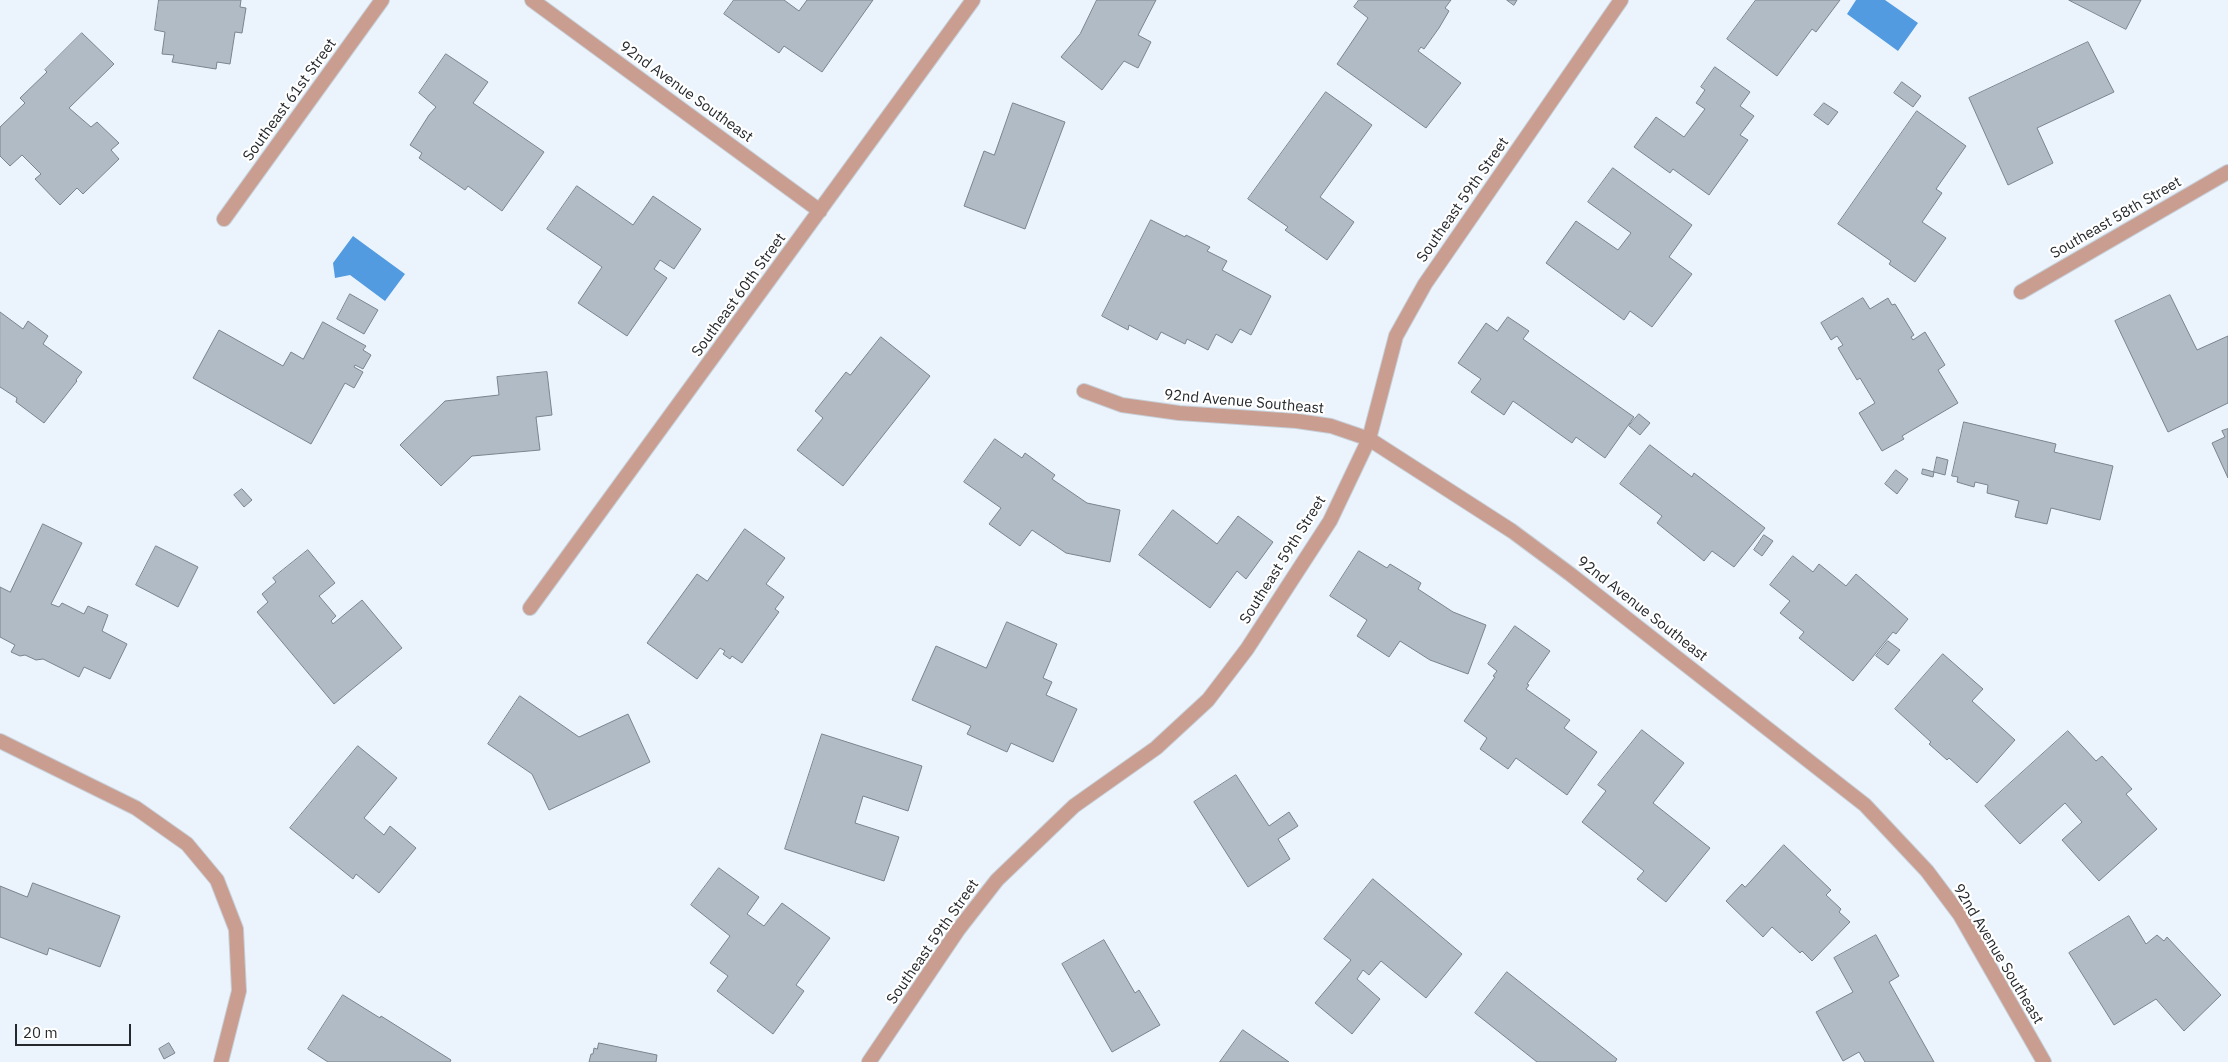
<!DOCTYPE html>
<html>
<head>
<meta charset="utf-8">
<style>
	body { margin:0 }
	#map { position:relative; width:2228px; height:1062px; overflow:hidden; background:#ebf4fd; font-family:"IBM Plex Sans",sans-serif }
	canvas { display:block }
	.scale { position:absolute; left:15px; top:1024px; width:116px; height:22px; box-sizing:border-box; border:2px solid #25292d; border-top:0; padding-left:6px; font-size:15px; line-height:18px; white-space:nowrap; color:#25292d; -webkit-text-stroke:4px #fff; paint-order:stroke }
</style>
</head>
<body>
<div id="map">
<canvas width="2228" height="1062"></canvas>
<div class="scale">20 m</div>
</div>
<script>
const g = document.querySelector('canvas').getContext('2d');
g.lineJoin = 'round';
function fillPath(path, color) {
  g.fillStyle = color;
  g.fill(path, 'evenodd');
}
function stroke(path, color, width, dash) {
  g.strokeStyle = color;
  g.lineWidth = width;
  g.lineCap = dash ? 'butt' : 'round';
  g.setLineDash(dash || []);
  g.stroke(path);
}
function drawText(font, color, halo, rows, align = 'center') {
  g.font = font + ' "IBM Plex Sans",sans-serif';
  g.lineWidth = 4.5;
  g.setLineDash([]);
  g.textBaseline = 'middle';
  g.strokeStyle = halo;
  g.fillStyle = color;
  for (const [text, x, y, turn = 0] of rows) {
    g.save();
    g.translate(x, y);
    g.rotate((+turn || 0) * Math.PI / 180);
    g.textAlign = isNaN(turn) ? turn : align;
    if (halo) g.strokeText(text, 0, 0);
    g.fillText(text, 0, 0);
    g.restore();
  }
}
const water = new Path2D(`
	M1856,0H1885L1918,23L1898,51L1847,14Z
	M353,236L405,274L385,301L350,275L335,278L333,263Z`);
const building = new Path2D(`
	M159,0H241L240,7L246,8L242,33L235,32L230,64L217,62L216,69L172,62L174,55L162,54L165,32L155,30Z
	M734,0H784L799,11L807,0H873L822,72L784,46L779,53L724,14Z
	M1097,0H1156L1138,35L1151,42L1138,68L1124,61L1102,90L1061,57L1080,34Z
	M1359,0H1451L1445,8L1449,11L1439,28L1424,49L1421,47L1418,51L1461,83L1426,128L1337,64L1368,18L1354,7Z
	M1507,0H1517L1514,5Z
	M1756,0H1840L1816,32L1812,29L1777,76L1727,39Z
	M2069,0H2141L2126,29Z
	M82,33L114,64L69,108L91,127L97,122L119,143L111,150L119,159L83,194L77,188L60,205L35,179L41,174L22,155L10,166L0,156V127L25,103L20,98L47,72L45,70Z
	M2088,42L2114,92L2037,128L2053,163L2008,185L1969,98Z
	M446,54L488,82L473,103L544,152L502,211L468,186L465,190L419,158L422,153L410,145L429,115L436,107L419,93Z
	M1715,67L1750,92L1740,106L1754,116L1740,135L1748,140L1709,195L1673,169L1670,173L1634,147L1656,117L1684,137L1705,109L1696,103L1705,90L1701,87Z
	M1902,82L1921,96L1913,107L1894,93Z
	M1326,92L1372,125L1320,197L1354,222L1327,260L1285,230L1288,227L1248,199Z
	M1013,103L1065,122L1025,229L964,206L984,151L994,155Z
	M1824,103L1838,112L1828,125L1814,115Z
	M1917,111L1966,146L1936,189L1942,193L1922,222L1946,238L1915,282L1889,264L1891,261L1838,224Z
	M1613,168L1692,225L1669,257L1692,274L1652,327L1630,311L1624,320L1546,263L1576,221L1618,250L1631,233L1588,202Z
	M577,186L633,225L653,196L701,229L674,269L660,260L654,269L667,278L627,336L578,303L602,267L547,229Z
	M1151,220L1185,237L1186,235L1210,247L1207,251L1227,261L1222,270L1271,296L1251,335L1240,329L1232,343L1216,334L1208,350L1187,339L1185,344L1161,332L1157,340L1129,325L1128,330L1102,316Z
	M350,294L378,310L364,334L337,319Z
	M2170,295L2197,350L2228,336V403L2168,432L2115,321Z
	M1863,298L1870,309L1888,298L1892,305L1895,304L1914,335L1911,337L1913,340L1925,332L1945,365L1938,370L1958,403L1902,436L1904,439L1882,451L1859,413L1875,403L1860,378L1857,380L1838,348L1843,345L1837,336L1831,340L1821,323Z
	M0,312L23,329L28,321L48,336L43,344L82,372L76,380L77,381L44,423L16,402L17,398L0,387Z
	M1508,317L1529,331L1523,339L1634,417L1605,458L1576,437L1572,443L1513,401L1504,415L1471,392L1481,379L1458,363L1486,323L1497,331Z
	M323,322L366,346L363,350L371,355L363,369L355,365L354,367L363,372L354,388L345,383L311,444L193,378L219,330L283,366L291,352L303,359Z
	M881,337L930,376L843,486L797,450L823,418L815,411L846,372L850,375Z
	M547,372L552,415L536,417L540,450L472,456L441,486L400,445L445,401L499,395L497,377Z
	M1639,414L1650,423L1640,435L1629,426Z
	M1964,422L2056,444L2054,452L2113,466L2100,520L2051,508L2047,524L2015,517L2019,501L1987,493L1988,485L1975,482L1974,487L1957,482L1958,477L1952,476Z
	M2228,429V478L2212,443L2225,437L2222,431Z
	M995,439L1022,458L1025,453L1055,475L1052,479L1087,503L1120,510L1110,562L1066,553L1032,530L1020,546L989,524L1001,508L964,482Z
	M1650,445L1692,477L1694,473L1765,528L1734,567L1712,551L1704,561L1657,523L1662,516L1620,484Z
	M1937,457L1948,460L1945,475L1934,472Z
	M1923,469L1934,472L1933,477L1922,474Z
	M1896,470L1908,479L1897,494L1885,484Z
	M242,489L252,500L244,507L234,495Z
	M1173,510L1217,544L1238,516L1273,542L1246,579L1237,571L1210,608L1139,555Z
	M43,524L82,543L51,604L59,607L62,603L84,614L88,606L108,615L102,631L127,644L110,679L84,667L79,677L43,659L36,660L25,655L20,656L11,652L15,645L0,637V587L10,592Z
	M745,529L785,558L766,584L784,597L775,609L779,612L742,663L732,656L730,659L723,654L725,651L720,648L697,679L647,643L697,574L707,581Z
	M1764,535L1773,541L1762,556L1754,550Z
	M156,546L198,567L178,607L136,585Z
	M308,550L335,583L319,596L336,616L331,621L333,624L362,600L402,648L334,704L257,612L268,602L262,594L276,582L273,578Z
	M1359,551L1387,568L1390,564L1421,583L1418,589L1453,612L1486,625L1468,674L1430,660L1400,641L1389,657L1357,636L1367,620L1330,596Z
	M1793,556L1813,572L1819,564L1846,586L1856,574L1908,619L1896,634L1893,632L1853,681L1799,638L1804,632L1780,613L1790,601L1770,585Z
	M1007,622L1057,644L1043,678L1052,682L1046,695L1077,709L1053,762L1011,743L1007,752L967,734L971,726L912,700L936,646L986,668Z
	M1515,626L1550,651L1527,684L1529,685L1526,689L1570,720L1564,728L1597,752L1567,795L1516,758L1508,769L1480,749L1487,738L1464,721L1495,677L1493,676L1497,671L1488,664Z
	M1888,641L1900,650L1888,665L1876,656Z
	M1943,654L1983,689L1972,701L2015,740L1977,783L1949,758L1947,760L1929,744L1931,742L1895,709Z
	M520,696L579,737L628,714L650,762L549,810L532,774L488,744Z
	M1642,730L1684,763L1653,803L1710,848L1666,902L1637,879L1644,871L1582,822L1606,791L1598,785Z
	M2068,731L2096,761L2102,756L2132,789L2126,794L2157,829L2099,881L2062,840L2082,822L2065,803L2020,844L1985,806Z
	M822,734L922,766L908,811L863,796L855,823L899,837L884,881L785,849Z
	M358,746L397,778L364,818L384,835L390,826L416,848L379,893L356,874L353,879L290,828Z
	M1236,775L1269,826L1289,812L1298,826L1278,839L1290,859L1248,887L1194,802Z
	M1784,845L1831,890L1826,895L1841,909L1839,912L1850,922L1812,961L1802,951L1800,953L1772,927L1763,937L1726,901L1742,884L1745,887Z
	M719,868L759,897L747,914L764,926L782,903L830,938L796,985L804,991L773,1034L717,991L728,976L710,963L730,936L691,905Z
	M1373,879L1462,954L1426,998L1381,961L1369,975L1363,970L1357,979L1380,999L1352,1034L1315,1003L1351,960L1324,939Z
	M33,883L120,916L100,967L49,948L47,955L0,937V886L27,897Z
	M2129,916L2146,944L2157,935L2164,941L2167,937L2221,995L2184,1031L2156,999L2114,1025L2069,953Z
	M1876,935L1899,976L1889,982L1934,1062H1865L1859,1052L1843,1061L1816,1012L1853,992L1834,958Z
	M1104,940L1135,993L1139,990L1160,1025L1112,1052L1062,964Z
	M1507,972L1617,1059L1615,1062H1537L1475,1013Z
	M343,995L380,1018L381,1016L451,1060L450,1062H328L308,1049Z
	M1243,1030L1289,1062H1220Z
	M169,1043L175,1053L164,1059L159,1049Z
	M599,1043L657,1055L656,1062H589L591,1054H593L594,1048L597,1049Z`);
const minor = new Path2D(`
	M532,0L820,211
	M224,219L382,0
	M2021,292L2228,172
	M1084,391L1122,405L1179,413L1297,421L1331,426L1369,439L1512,531L1570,574L1865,805L1927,871L1960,915L2044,1062
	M530,608L973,0
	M0,741L136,808L187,844L217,880L236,929L239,991L221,1062
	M869,1062L958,930L997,880L1074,806L1156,748L1208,700L1247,649L1330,521L1369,439L1396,336L1425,284L1621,0`);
const streetNames = [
	["92nd Avenue Southeast",686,92,36],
	["Southeast 61st Street",290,100,-54],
	["Southeast 59th Street",1463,200,-55],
	["Southeast 58th Street",2116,218,-30],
	["Southeast 60th Street",739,295,-54],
	["92nd Avenue Southeast",1244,402,5],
	["Southeast 59th Street",1283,560,-58],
	["92nd Avenue Southeast",1642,609,38],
	["Southeast 59th Street",933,942,-55],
	["92nd Avenue Southeast",1998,954,59]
];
fillPath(water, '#529be0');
fillPath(building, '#b1bbc6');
stroke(building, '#7a848e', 1);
stroke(minor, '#c7cfd8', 16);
stroke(minor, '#c99d8f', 14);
drawText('15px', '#25292d', '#fff', streetNames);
</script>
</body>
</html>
